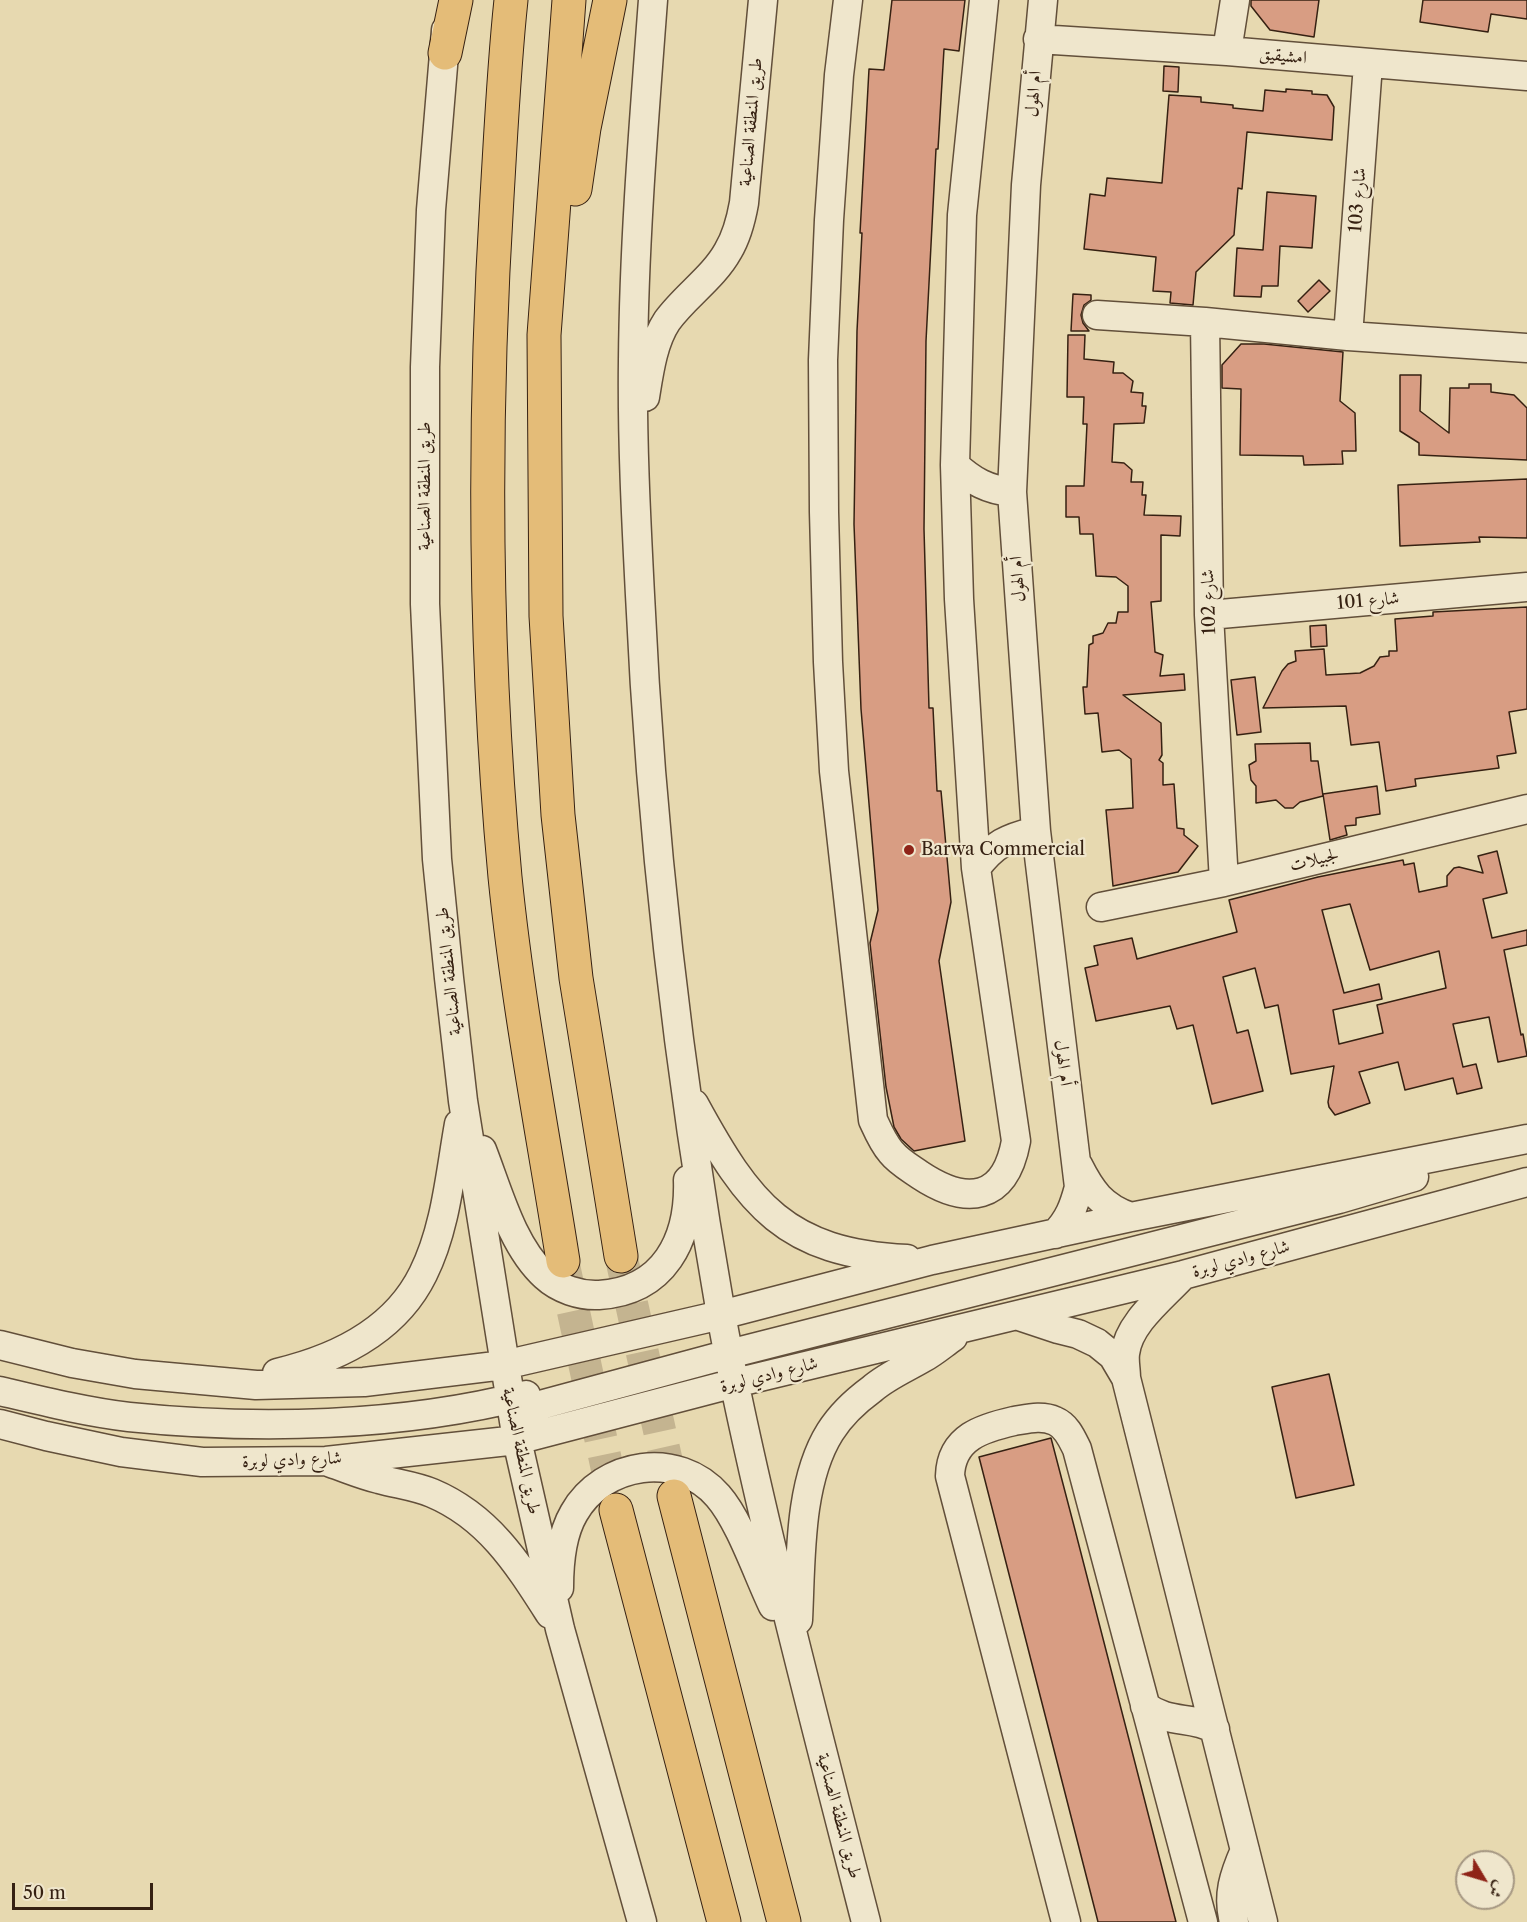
<!DOCTYPE html>
<html>
<head>
<meta charset="utf-8">
<style>
	body { margin:0 }
	#map { position:relative; width:1527px; height:1922px; overflow:hidden; background:#e7d9b0; font-family:"Libre Caslon Text",Amiri,serif }
	canvas { display:block }
	.north { position:absolute; left:1455px; top:1850px; width:60px; height:60px; box-sizing:border-box; background:#efe6cc; border:2px solid #a59782; border-radius:50%; rotate:128deg; font-size:16px; font-weight:700; line-height:24px; text-align:center; color:#362112 }
	.north::after { content:''; display:block; margin:auto; width:21px; height:27px; background:#8f2418; clip-path:polygon(50% 0,100% 100%,50% 72%,0 100%) }
	.scale { position:absolute; left:12px; top:1883px; width:141px; height:27px; box-sizing:border-box; border:3px solid #362112; border-top:0; padding-left:8px; font-size:18px; line-height:21px; white-space:nowrap; color:#362112; -webkit-text-stroke:4px #efe6cc; paint-order:stroke }
</style>
</head>
<body>
<div id="map">
<canvas width="1527" height="1922"></canvas>
<div class="north">ش</div>
<div class="scale">50 m</div>
</div>
<script>
const g = document.querySelector('canvas').getContext('2d');
g.lineJoin = 'round';
function fillPath(path, color) {
  g.fillStyle = color;
  g.fill(path, 'evenodd');
}
function stroke(path, color, width, dash) {
  g.strokeStyle = color;
  g.lineWidth = width;
  g.lineCap = dash ? 'butt' : 'round';
  g.setLineDash(dash || []);
  g.stroke(path);
}
function drawText(font, color, halo, rows, align = 'center') {
  g.font = font + ' "Libre Caslon Text",Amiri,serif';
  g.lineWidth = 4.5;
  g.setLineDash([]);
  g.textBaseline = 'middle';
  g.strokeStyle = halo;
  g.fillStyle = color;
  for (const [text, x, y, turn = 0] of rows) {
    g.save();
    g.translate(x, y);
    g.rotate((+turn || 0) * Math.PI / 180);
    g.textAlign = isNaN(turn) ? turn : align;
    if (halo) g.strokeText(text, 0, 0);
    g.fillText(text, 0, 0);
    g.restore();
  }
}
const building = new Path2D(`
	M892,0H965L959,51L944,49L938,149H936L926,341L924,529L929,708H933L937,791H941L951,902L939,961L965,1141L914,1151L901,1139L894,1127L886,1087L870,943L878,910L861,709L854,524L857,331L862,233H860L869,69L884,70Z
	M1251,0H1319L1314,37L1270,30L1251,6Z
	M1423,0H1527V19L1491,14L1488,32L1420,22Z
	M1164,66L1179,67L1178,92L1163,91Z
	M1286,89L1312,91V94L1327,95L1334,107L1332,140L1247,132L1242,189L1238,188L1234,235L1196,272L1193,305L1170,303L1171,292L1153,291L1156,257L1084,249L1090,194L1105,196L1107,178L1162,183L1169,95L1201,97V102L1233,105V108L1263,111L1265,90L1286,92Z
	M1267,192L1316,196L1312,248L1280,246L1278,286H1262L1261,297L1234,296L1237,248L1263,250Z
	M1319,280L1330,291L1308,312L1298,301Z
	M1073,294L1091,295V300L1084,305L1081,315L1083,323L1089,331H1071Z
	M1068,335H1085L1084,359L1114,362L1113,373H1123L1133,381L1131,392L1143,393L1142,406H1146L1144,423L1114,424L1112,462L1124,463L1132,470L1131,482H1143L1142,495H1146L1144,515L1181,516L1180,536L1161,535V601L1151,602L1155,652L1163,655L1160,676L1184,674L1185,690L1123,695L1161,723L1162,755L1159,760L1163,763V785L1174,784L1177,828L1184,829V835L1198,846L1178,872L1113,886L1106,810L1133,808L1131,759L1119,750L1102,752L1098,713L1085,714L1083,687H1087L1089,645L1093,643V636L1103,633L1108,623H1116L1118,612H1128V586L1116,577L1096,576L1093,534H1080L1079,517H1066V486H1084L1087,424H1083L1084,397H1067Z
	M1241,344H1264L1343,352L1340,401L1355,413L1356,451H1342L1343,464L1304,465L1303,456L1240,455L1241,389L1222,388V365Z
	M1400,375H1421L1420,411L1449,433L1450,388H1469V384H1491V392L1514,395L1527,408V460L1419,455V443L1400,431Z
	M1527,479V538L1479,537L1480,542L1400,546L1398,485Z
	M1527,607V709L1509,712L1516,753L1497,756L1499,768L1415,779L1416,786L1386,791L1379,742L1351,745L1346,706L1263,708L1282,671L1288,664L1296,661L1295,651L1324,649L1326,675L1360,673L1374,666L1380,657L1389,656V651H1397L1395,619L1433,616V612Z
	M1326,625L1327,646L1311,647L1310,626Z
	M1255,677L1261,732L1237,735L1231,680Z
	M1310,743L1311,761H1318L1323,796L1300,802L1293,808H1285L1276,800L1256,803V786L1251,780L1249,765L1256,761L1255,744Z
	M1377,786L1380,814L1356,818V825L1345,826L1347,835L1330,840L1323,794Z
	M1497,851L1507,893L1483,899L1492,938L1527,930V945L1504,950L1521,1035L1523,1034L1527,1056L1498,1062L1489,1017L1453,1024L1463,1067L1476,1064L1482,1088L1457,1094L1453,1078L1405,1090L1398,1062L1359,1072L1370,1103L1335,1115L1329,1107L1328,1102L1334,1066L1291,1074L1278,1005L1265,1008L1255,968L1223,977L1237,1033L1248,1030L1263,1091L1212,1104L1193,1025L1177,1029L1170,1006L1096,1021L1085,968L1098,965L1094,946L1132,938L1137,959L1237,932L1229,900L1318,877L1403,860L1404,865L1414,863L1419,892L1447,886V876L1454,868L1459,867L1483,873L1478,856ZM1350,904L1370,970L1439,951L1446,988L1377,1005L1383,1033L1339,1044L1333,1010L1382,999L1379,984L1344,993L1322,910Z
	M1329,1374L1354,1485L1296,1498L1272,1387Z
	M1051,1438L1074,1526L1176,1922H1098L1096,1914L979,1457Z`);
const highwayTunnel = new Path2D(`
	M621,1256L674,1496
	M563,1263L616,1509`);
const minor = new Path2D(`
	M653,0C644,120 634,241 633,361C632,439 636,517 640,595C651,836 679,1076 721,1314C734,1387 751,1461 768,1533C799,1663 833,1793 866,1922
	M848,0L839,75L829,220L823,360L824,512L828,662L834,771L873,1120C878,1131 883,1143 891,1152C899,1162 910,1168 920,1175C967,1206 1005,1201 1016,1141L976,868L959,599L955,465L962,215L984,0
	M1043,0L1026,185L1012,492L1036,831L1079,1187C1074,1206 1069,1220 1055,1234
	M446,30L431,210L425,367V604L437,859L449,978L463,1101L517,1440L560,1629L642,1922
	M1038,39L1227,51L1527,76
	M1227,51L1235,0
	M1097,315L1205,322L1348,336L1527,348
	M1205,322L1209,615L1224,882
	M1348,336L1368,64
	M645,397C649,372 653,342 667,321C685,296 713,278 728,251C737,236 741,220 744,203L763,0
	M955,465C972,481 988,490 1012,492
	M1209,615L1527,587
	M976,868C994,844 1007,838 1036,831
	M1101,907L1224,882L1527,809
	M694,1104C749,1205 785,1253 907,1259
	M482,1150C498,1191 512,1246 545,1276C559,1289 580,1296 599,1295C664,1291 690,1240 688,1180
	M1078,1165C1091,1191 1102,1207 1131,1217
	M1183,1275C1163,1297 1128,1323 1125,1354C1124,1361 1126,1370 1126,1378L1263,1922
	M1019,1316L1058,1329L1078,1334L1097,1343L1113,1356L1126,1378
	M0,1345L72,1363L135,1374L256,1385L364,1382L463,1370L504,1365L721,1315L932,1260L1131,1217L1527,1139
	M277,1373C336,1359 395,1331 423,1274C446,1228 450,1174 459,1124
	M0,1391C42,1401 86,1412 129,1417C256,1430 402,1427 526,1395
	M0,1424L46,1436L121,1452L202,1462L326,1461L517,1440L735,1383L1183,1275L1527,1182
	M517,1440C517,1422 526,1410 544,1404L729,1354L1339,1199L1414,1177
	M331,1463C346,1468 362,1475 379,1479C397,1484 415,1486 432,1493C489,1517 518,1564 550,1614
	M559,1588C559,1563 561,1535 574,1513C603,1462 678,1450 718,1496C740,1521 758,1575 773,1606
	M798,1620C801,1562 798,1483 830,1432C840,1416 857,1400 872,1389C887,1376 906,1368 923,1358C934,1352 943,1344 953,1337
	M1145,1706C1170,1725 1190,1715 1215,1729
	M1066,1922L950,1476C951,1437 983,1428 1014,1421C1027,1419 1042,1415 1055,1421C1067,1426 1072,1439 1077,1449L1203,1922
	M1234,1922C1227,1895 1234,1875 1245,1850`);
const highway = new Path2D(`
	M511,0C504,65 501,131 497,197C483,424 484,650 505,877C518,1006 543,1134 563,1261
	M569,0L544,335L546,616L558,815L576,978L621,1256
	M445,53L456,0
	M575,189L584,128L610,0
	M674,1496L784,1922
	M616,1510L724,1922`);
const markers = [
	[909,850,6,"#8f2418"]
];
const streetNames = [
	["امشيقيق",1283,56,5],
	["أم الهول",1034,94,-85],
	["طريق المنطقة الصناعية",751,122,-85],
	["شارع 103",1358,200,-86],
	["طريق المنطقة الصناعية",425,486,-90],
	["أم الهول",1018,579,-94],
	["شارع 101",1368,601,-5],
	["شارع 102",1209,602,-92],
	["لجبيلات",1314,860,-14],
	["طريق المنطقة الصناعية",449,971,-96],
	["أم الهول",1063,1063,83],
	["شارع وادي لوبرة",1241,1259,-15],
	["شارع وادي لوبرة",769,1375,-14],
	["طريق المنطقة الصناعية",521,1451,78],
	["شارع وادي لوبرة",292,1460,-2],
	["طريق المنطقة الصناعية",839,1816,75]
];
const poiNames = [
	["Barwa Commercial",921,850]
];
fillPath(building, '#d89d83');
stroke(building, '#362112', 1.5);
stroke(highwayTunnel, '#c4b490', 33, [33, 16]);
stroke(minor, '#624f3a', 31);
stroke(highway, '#362112', 35);
stroke(minor, '#efe6cc', 28);
stroke(highway, '#e4bc78', 33);
for (const [x, y, r, color] of markers) {
  const dot = new Path2D();
  dot.arc(x, y, r, 0, 2 * Math.PI);
  g.fillStyle = color;
  g.fill(dot);
  stroke(dot, '#efe6cc', 2);
}
drawText('18px', '#362112', '#efe6cc', streetNames);
drawText('18px', '#362112', '#efe6cc', poiNames, 'left');
</script>
</body>
</html>
